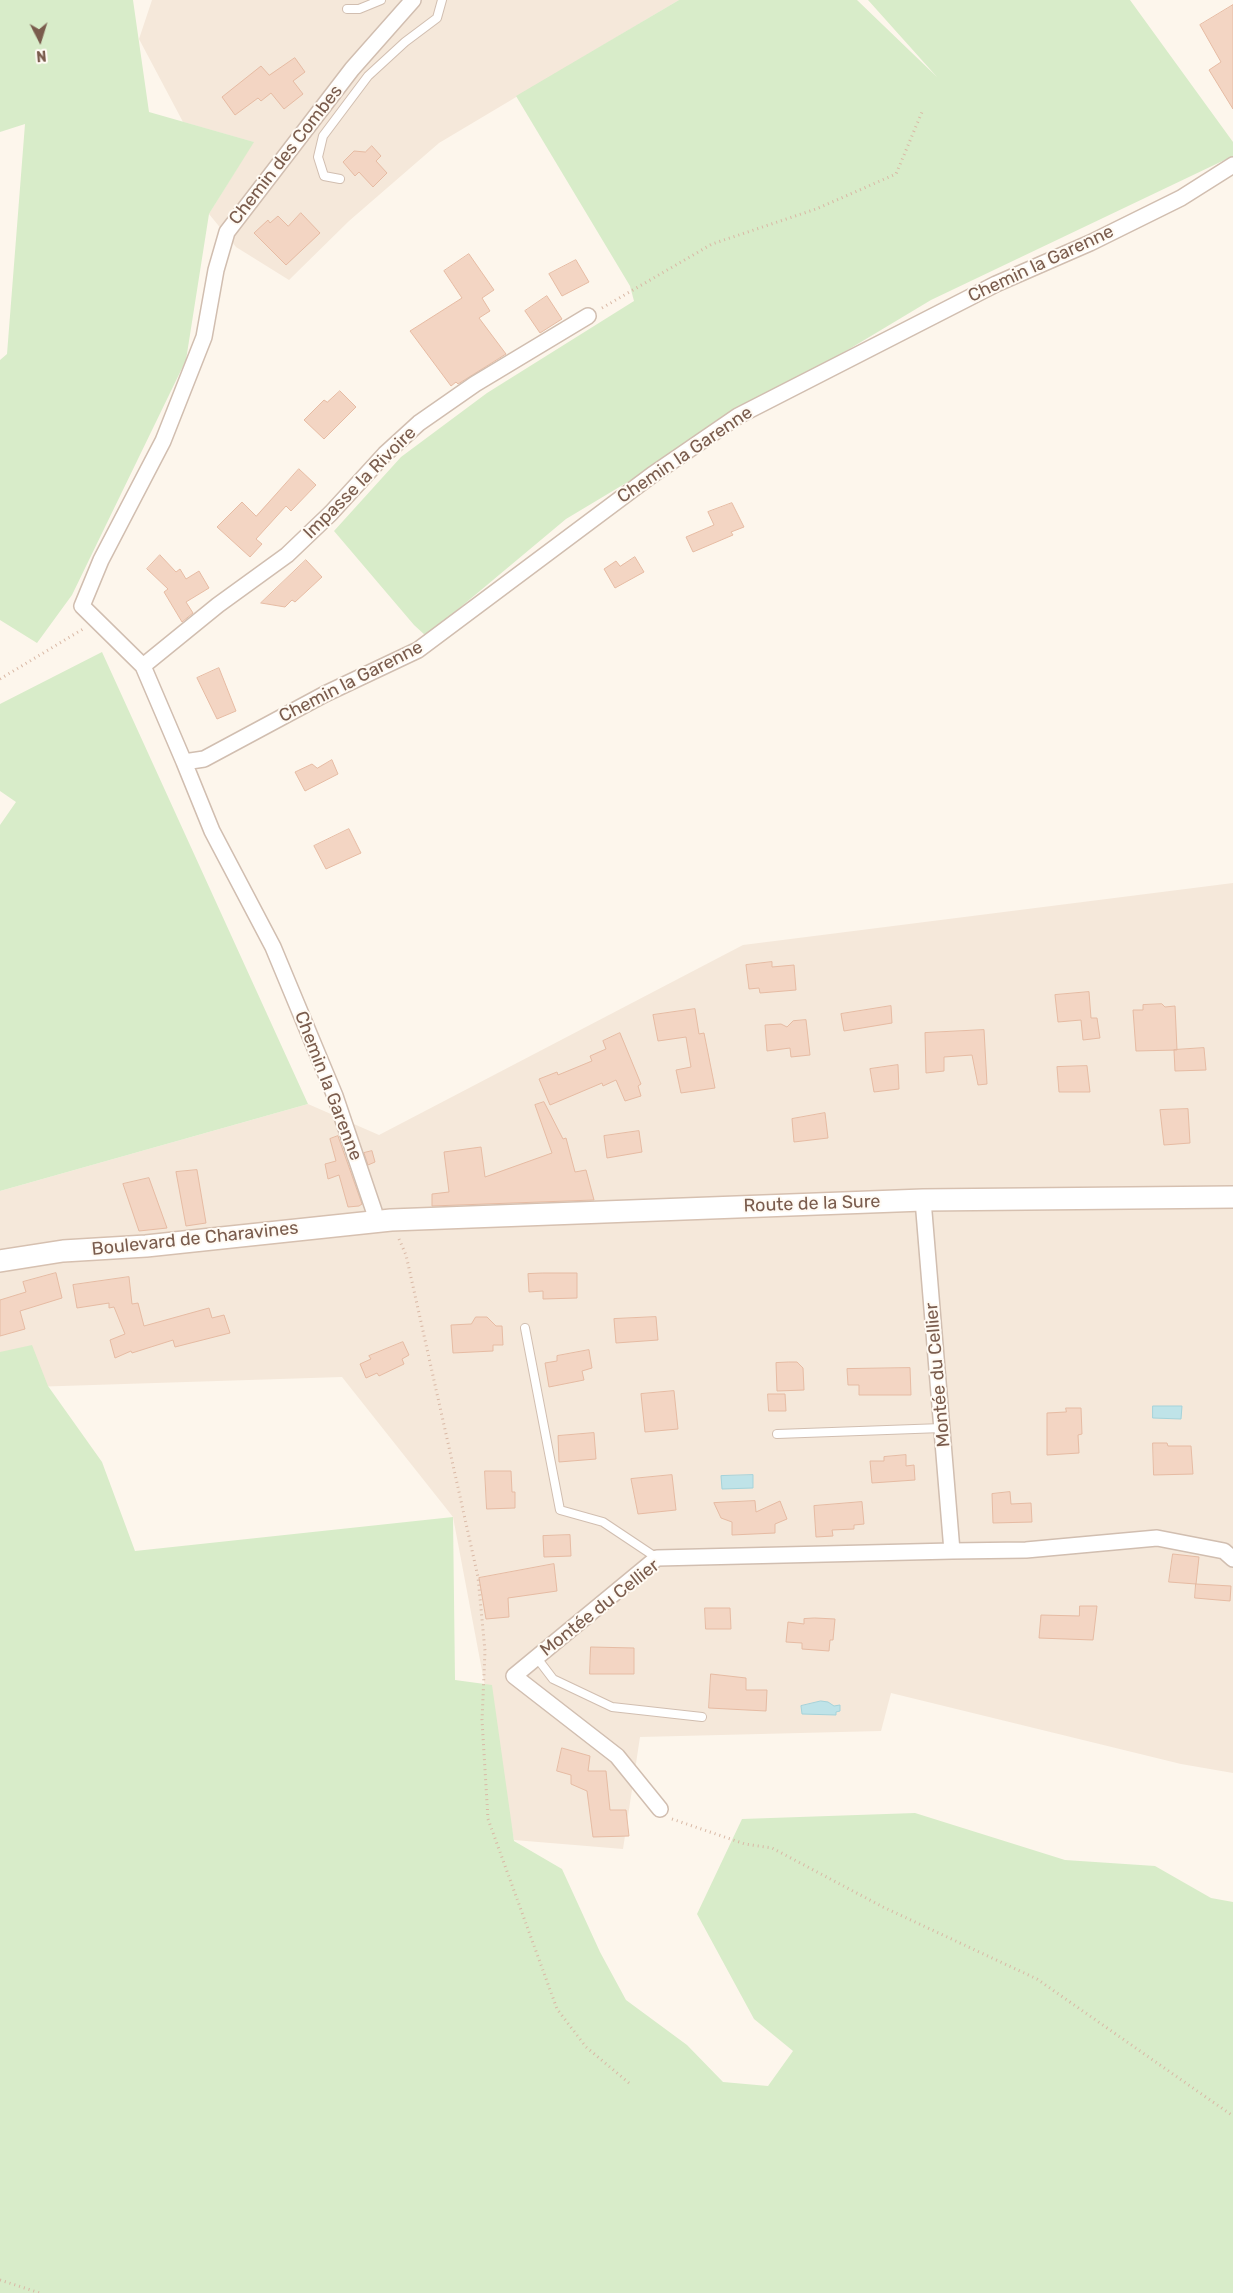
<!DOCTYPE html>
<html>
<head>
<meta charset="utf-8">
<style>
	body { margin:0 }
	#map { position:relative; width:1233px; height:2293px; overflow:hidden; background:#fdf6ec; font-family:Rubik,sans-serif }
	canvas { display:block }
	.north { position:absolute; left:15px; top:15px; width:50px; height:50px; -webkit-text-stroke:4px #fffaf3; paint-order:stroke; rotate:175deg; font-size:14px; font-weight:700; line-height:20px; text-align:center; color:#7a5c4d }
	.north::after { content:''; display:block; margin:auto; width:18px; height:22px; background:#7a5c4d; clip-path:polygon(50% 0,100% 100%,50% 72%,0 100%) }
</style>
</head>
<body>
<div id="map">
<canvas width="1233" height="2293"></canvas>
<div class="north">N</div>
</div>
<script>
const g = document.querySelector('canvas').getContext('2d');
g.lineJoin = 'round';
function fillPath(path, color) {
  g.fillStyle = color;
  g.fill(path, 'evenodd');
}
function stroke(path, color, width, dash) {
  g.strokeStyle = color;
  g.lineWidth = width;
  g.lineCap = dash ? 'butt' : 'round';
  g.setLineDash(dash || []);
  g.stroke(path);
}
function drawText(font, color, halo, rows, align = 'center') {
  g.font = font + ' Rubik,sans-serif';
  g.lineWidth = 4;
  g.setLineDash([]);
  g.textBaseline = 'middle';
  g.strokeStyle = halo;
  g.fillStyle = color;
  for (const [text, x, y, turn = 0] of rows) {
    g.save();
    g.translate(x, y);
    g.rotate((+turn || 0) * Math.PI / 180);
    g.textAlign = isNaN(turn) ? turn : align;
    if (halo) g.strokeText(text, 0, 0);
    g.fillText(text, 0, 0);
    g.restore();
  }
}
const residential = new Path2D(`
	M152,0H679L439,143L349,221L289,280L236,247L209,214L253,142L183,122L139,39Z
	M1233,883V1773L1181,1764L891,1693L881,1731L640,1737L623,1849L514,1840L453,1517L342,1377L0,1388V1191L308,1104L379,1135L743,945Z`);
const green = new Path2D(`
	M0,0H133L149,112L254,142L209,214L186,360L72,595L37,643L0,620V360L7,354L25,124L0,132Z
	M679,0H857L937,77L868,0H1130L1233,142V156L931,300L566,519L426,636L414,625L334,531L401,457L487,393L634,301L630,286L516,96Z
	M102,652L308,1104L0,1191V825L16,802L0,791V704Z
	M32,1345L48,1386L102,1462L135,1551L453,1517L455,1680L492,1685L514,1841L562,1869L600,1952L626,2000L687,2045L723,2082L768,2086L793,2051L754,2019L697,1914L742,1819L915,1813L1065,1860L1155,1866L1211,1898L1233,1902V2293H0V1352Z`);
const water = new Path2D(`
	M1153,1406H1182L1181,1419L1153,1418Z
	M753,1475V1488L722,1489L721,1476Z
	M821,1701L828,1702L834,1706L840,1705V1711L836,1712V1715L802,1714L801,1706Z`);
const building = new Path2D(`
	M1233,5V109L1209,70L1221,62L1200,25Z
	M295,58L305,72L293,81L303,94L284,109L271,93L261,101L258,98L235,115L222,97L261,66L269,75Z
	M372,146L381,156L376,161L387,173L373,187L359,172L355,176L343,162L354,151L365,152Z
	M301,213L320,233L286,265L254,233L268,220L270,223L278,216L288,226Z
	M469,254L494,290L482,298L490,311L479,318L506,354L458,384L456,382L451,386L410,331L462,298L444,271Z
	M576,260L589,282L562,296L549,274Z
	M547,296L562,319L540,333L525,311Z
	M340,391L356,407L324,439L304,420L324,400L327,402Z
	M299,469L316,485L291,511L286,506L256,539L262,544L250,557L217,527L242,502L256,516Z
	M732,503L744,527L731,532L733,535L693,552L686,537L714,525L708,512Z
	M160,555L176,572L180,569L186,579L199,571L209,588L186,602L193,613L182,622L164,592L168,589L147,569Z
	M635,557L644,572L615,588L604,569L616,561L620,566Z
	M306,560L322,577L295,602L292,600L285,607L261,603Z
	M219,668L236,711L217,719L197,678Z
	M332,760L338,774L305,791L295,772L312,764L317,768Z
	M349,829L361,853L326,869L314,846Z
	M772,962V967L794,965L796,990L760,993L759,988L749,989L746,965Z
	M1089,992L1091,1018H1097L1100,1038L1083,1040L1081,1020L1058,1022L1055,995Z
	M1162,1004L1165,1007L1175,1006L1177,1050L1136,1051L1133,1010H1143V1005Z
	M891,1006L892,1023L844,1031L841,1014Z
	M695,1009L699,1034L704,1033L715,1088L681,1093L676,1070L691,1067L686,1037L658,1041L653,1015Z
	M806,1020L810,1055L791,1057L790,1048L767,1051L765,1025L781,1024L787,1027L793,1021Z
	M984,1030L987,1084L978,1085L972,1055L944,1057V1071L926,1073L925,1033Z
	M620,1033L641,1084L638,1086L641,1096L625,1101L616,1080L603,1086L602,1083L550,1105L539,1079L557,1072L558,1075L592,1061L590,1056L606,1049L603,1041Z
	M1204,1048L1206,1070L1175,1071L1174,1050Z
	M898,1065L899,1089L874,1092L870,1069Z
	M1087,1066L1090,1092H1059L1057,1067Z
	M544,1102L563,1139L566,1138L575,1172L586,1170L594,1200L432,1206V1194L449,1192L444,1152L481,1147L485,1177L552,1153L535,1105Z
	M1188,1109L1190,1143L1164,1145L1160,1110Z
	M825,1113L828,1138L794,1142L792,1119Z
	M639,1131L642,1152L607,1158L604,1136Z
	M338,1136L362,1204L359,1206L348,1207L339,1175L328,1179L325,1164L336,1161L330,1139Z
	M372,1151L375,1162L368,1165L364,1153Z
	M197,1170L206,1223L186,1226L176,1172Z
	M149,1178L167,1228L139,1231L123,1184Z
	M56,1273L62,1298L20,1311L25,1329L0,1336V1300L26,1292L23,1282Z
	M543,1273H577V1298L543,1299V1291L529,1292L528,1274Z
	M129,1277L132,1304L138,1303L144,1326L209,1308L212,1318L224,1315L230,1333L175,1347L173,1340L132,1353L131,1351L115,1358L110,1340L125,1334L114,1307L109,1308V1303L77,1308L73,1285Z
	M476,1317H487L496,1326H502L503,1345H493V1351L453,1353L451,1325L471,1324Z
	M656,1317L658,1340L616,1343L614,1319Z
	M403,1342L409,1355L402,1359L404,1364L379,1376L377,1373L366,1378L360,1364L371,1359L369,1356Z
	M589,1350L592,1368L582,1371L584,1380L549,1387L545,1363L557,1361V1356Z
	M789,1362H797L803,1368L804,1390L777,1391L776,1363Z
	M910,1368L911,1395H859V1385H848L847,1369Z
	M674,1391L678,1429L645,1432L641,1394Z
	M768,1394H785L786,1411H769Z
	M1066,1408H1081L1082,1434L1078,1435L1079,1453L1047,1455V1413L1066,1412Z
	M594,1433L596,1459L559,1462L558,1436Z
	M1153,1443H1167L1168,1446H1191L1193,1474L1154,1475Z
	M906,1455V1466L914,1465L915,1480L872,1483L870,1461H884V1457Z
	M485,1471H511L512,1492H515V1508L487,1509Z
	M672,1475L676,1510L638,1514L631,1479Z
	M1010,1492L1011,1504L1031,1503L1032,1522L993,1523L992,1494Z
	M755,1501L756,1512L780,1501L787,1519L775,1524V1533L732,1535V1522L721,1518L714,1503Z
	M862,1502L864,1524L854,1525V1529L832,1530L833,1536L816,1537L814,1506Z
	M570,1535L571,1556L544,1557L543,1536Z
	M1173,1554L1199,1557L1196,1584L1169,1582Z
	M554,1564L557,1591L508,1598L509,1617L486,1619L479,1578Z
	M1196,1584L1231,1586L1230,1601L1195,1598Z
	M1080,1606H1097L1093,1640L1039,1638L1041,1615L1079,1616Z
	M705,1608H730L731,1629H706Z
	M815,1618L835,1619L833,1640H830L829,1651L802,1649V1643L786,1642L788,1622L804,1624V1619Z
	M591,1647L634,1648V1674H590Z
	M711,1674L746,1678V1690H767L766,1711L709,1708Z
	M562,1748L590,1756L588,1771H606L610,1810H626L629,1836L593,1837L587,1791L571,1784V1775L557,1771Z`);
const path = new Path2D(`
	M602,308L712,244L816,209L896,174L922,112
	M0,679L83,629
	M399,1239L406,1255L478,1577L485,1651L482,1720L488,1819L557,2009L586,2047L629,2083
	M672,1819L745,1844L772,1848L883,1907L1037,1979L1233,2116
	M0,2280L40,2293`);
const lane = new Path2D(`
	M347,9H359L381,0
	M340,179L324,176L318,157L323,136L368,76L405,42L437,18L442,0
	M525,1328L560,1510L603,1522L657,1558
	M777,1434L942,1428
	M537,1658L553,1679L612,1707L702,1717`);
const street = new Path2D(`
	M413,0L352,69L227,232L216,270L204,337L163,441L101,560L82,606L143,666L184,762L204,759L325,694L418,650L652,475L738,416L996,284L1090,243L1181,198L1233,165
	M143,666L218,605L287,555L331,513L385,454L419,423L475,384L588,316
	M184,762L212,831L273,947L335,1096L374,1211L375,1222
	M923,1200L952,1551L1026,1550L1157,1538L1224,1551L1233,1559
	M660,1809L617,1756L514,1676L657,1558L952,1551`);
const secondary = new Path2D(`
	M0,1261L63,1251L146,1246L391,1220L923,1200L1233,1197`);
const streetNames = [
	["Chemin des Combes",286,155,-52],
	["Chemin la Garenne",1041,264,-25],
	["Chemin la Garenne",685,455,-34],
	["Impasse la Rivoire",360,483,-45],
	["Chemin la Garenne",351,682,-27],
	["Chemin la Garenne",328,1086,69],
	["Route de la Sure",812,1204,-2],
	["Boulevard de Charavines",195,1239,-6],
	["Montée du Cellier",938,1375,-95],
	["Montée du Cellier",600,1608,-38]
];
fillPath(residential, '#f5e8da');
fillPath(green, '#d8ecc9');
fillPath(water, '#bfe3e8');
stroke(water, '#a5d3da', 1);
fillPath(building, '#f3d5c3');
stroke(building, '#e6bba3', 1);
stroke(lane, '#d1beb0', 10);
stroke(street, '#d1beb0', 18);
stroke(secondary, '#d6c0b0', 24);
stroke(path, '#d9b8a5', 3, [1, 4]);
stroke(lane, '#fff', 8);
stroke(street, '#fff', 15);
stroke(secondary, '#fff', 21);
drawText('18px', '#7a5c4d', '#fffaf3', streetNames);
</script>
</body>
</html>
